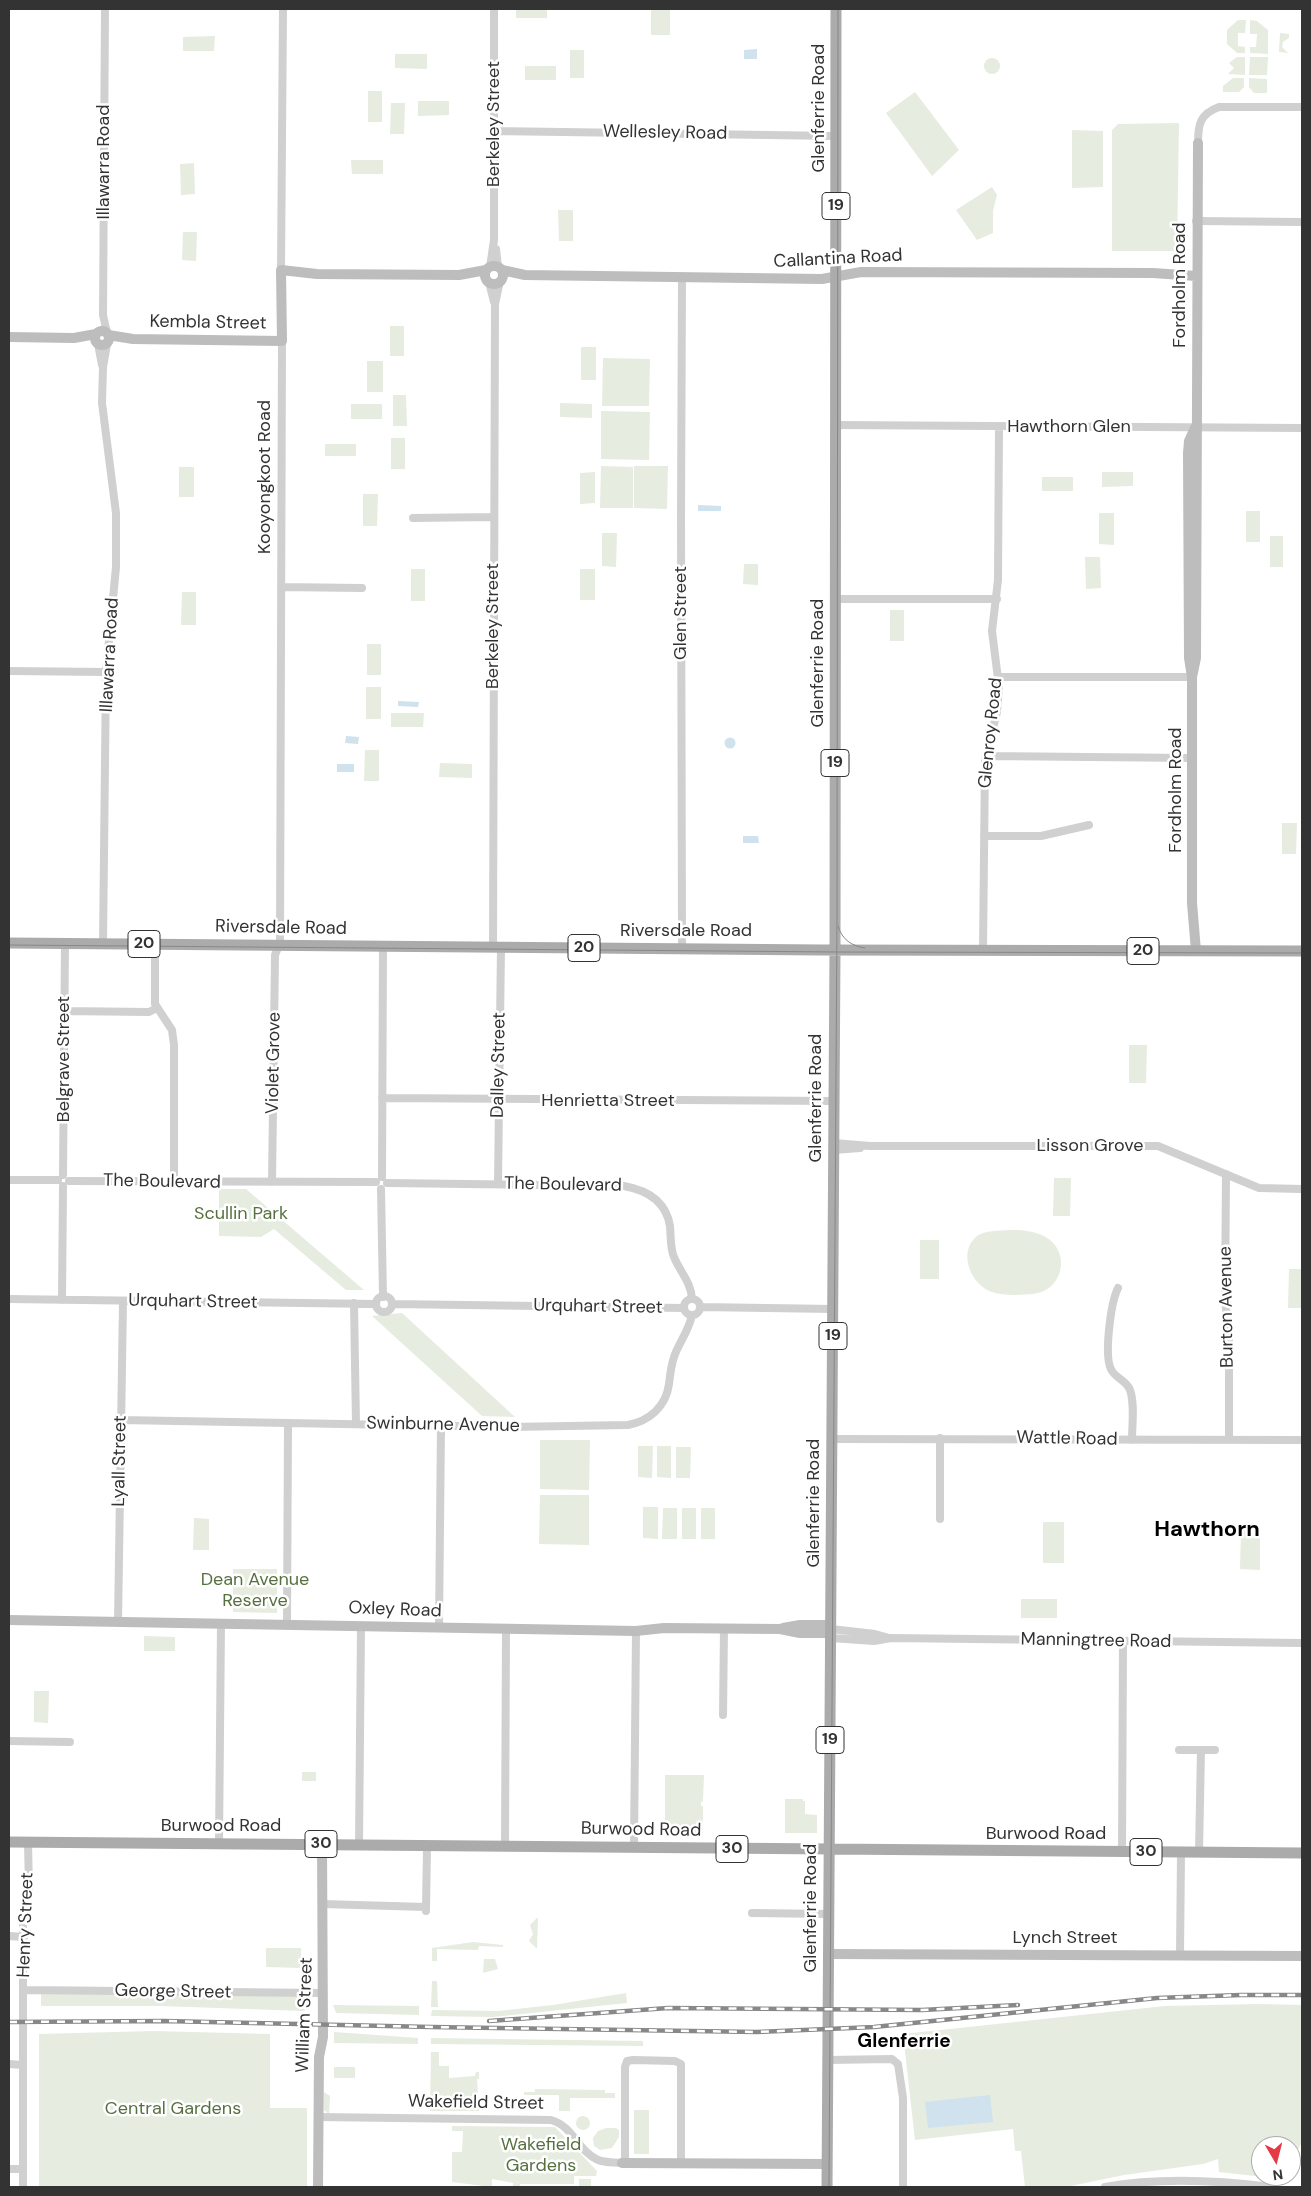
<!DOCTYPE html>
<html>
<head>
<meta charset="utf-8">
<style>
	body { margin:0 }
	#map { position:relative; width:1311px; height:2196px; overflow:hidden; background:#fff; font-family:"DM Sans",sans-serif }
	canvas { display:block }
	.frame { position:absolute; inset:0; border:10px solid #333; pointer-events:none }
	.north { position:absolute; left:1251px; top:2136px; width:50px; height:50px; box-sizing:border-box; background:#fff; border:1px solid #adadad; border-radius:50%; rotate:172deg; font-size:14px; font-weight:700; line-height:20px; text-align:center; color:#333 }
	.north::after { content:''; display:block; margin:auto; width:18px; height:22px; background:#e63946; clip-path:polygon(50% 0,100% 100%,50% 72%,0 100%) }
</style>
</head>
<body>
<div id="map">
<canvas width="1311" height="2196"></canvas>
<div class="frame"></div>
<div class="north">N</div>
</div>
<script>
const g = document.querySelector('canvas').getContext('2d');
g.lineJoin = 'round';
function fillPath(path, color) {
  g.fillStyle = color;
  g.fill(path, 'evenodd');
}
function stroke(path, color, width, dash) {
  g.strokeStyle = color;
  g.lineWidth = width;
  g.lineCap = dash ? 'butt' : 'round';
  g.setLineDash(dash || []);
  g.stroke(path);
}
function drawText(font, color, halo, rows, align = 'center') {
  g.font = font + ' "DM Sans",sans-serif';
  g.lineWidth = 5;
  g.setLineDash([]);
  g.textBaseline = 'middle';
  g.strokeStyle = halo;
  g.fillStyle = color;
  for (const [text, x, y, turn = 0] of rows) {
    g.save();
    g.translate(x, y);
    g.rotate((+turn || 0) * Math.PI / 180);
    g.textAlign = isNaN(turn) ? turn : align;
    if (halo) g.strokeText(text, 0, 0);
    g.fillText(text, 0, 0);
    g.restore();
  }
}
const green = new Path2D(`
	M516,9H547V18H516Z
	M651,9H670V35H651Z
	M1238,20H1246L1245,33H1238V46L1245,47V53H1237L1227,44V30Z
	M1250,20L1257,21L1268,30V54L1250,53V47H1256L1257,34H1250Z
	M1280,33L1289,34V38L1283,42L1282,47L1288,53L1279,52Z
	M215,36L214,51H183V37Z
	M570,50H584V78H570Z
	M395,54H427V69L395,68Z
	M1237,57H1245V75L1228,74L1234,68L1229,63Z
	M1250,57H1268L1267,75H1249Z
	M984 66a8 8 0 1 1 16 0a8 8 0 1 1-16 0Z
	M525,66H556V80H525Z
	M1233,78H1244V87L1239,92H1223V86Z
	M1249,78L1267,79V93H1254L1249,87Z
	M368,91H382V122H368Z
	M915,92L959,150L932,176L886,113Z
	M418,101H449V115L418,116Z
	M391,103H405L404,134H390Z
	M1179,123L1177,251H1112V130L1118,124Z
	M1072,130L1103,131V187L1072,188Z
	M351,160H383V174H352Z
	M194,163L195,194L181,195L180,164Z
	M992,187L997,195L993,211V233L977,240L956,210Z
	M558,210H573V241H559Z
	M183,232H197L196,261L182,260Z
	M390,326H404V356H390Z
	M581,347H596V380H581Z
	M603,358L650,359L649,406H602Z
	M367,361H383V392H367Z
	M393,395H406L407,426H393Z
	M560,403L592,404V418L560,417Z
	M351,404H382V419H351Z
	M601,411L650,412L649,460L601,459Z
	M391,438H405V469H391Z
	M325,444H356V456H325Z
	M601,466L633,467V508H600Z
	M634,466H668L667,509L634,508Z
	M179,467H194V497H179Z
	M595,472V503L580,504V473Z
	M1102,472H1133V486L1102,487Z
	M1042,477H1073V491H1042Z
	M363,494H378L377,526H363Z
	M1246,511H1260V542H1246Z
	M1099,513H1114V545L1099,544Z
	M602,533H617L616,567L602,566Z
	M1270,536H1283V567H1270Z
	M1085,557H1100L1101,588L1086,589Z
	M744,564H758V585L743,584Z
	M411,569H425V601H411Z
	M580,569H595V600H580Z
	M182,592H196V625H181Z
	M890,610H904V641H890Z
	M367,644H381V675H367Z
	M366,687H381V719H366Z
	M391,713H424L423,727H391Z
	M365,750H379V781H364Z
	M440,763L472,764V778L439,777Z
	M1282,823H1297L1296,854H1282Z
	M1129,1045H1147L1146,1083H1129Z
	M1054,1178H1071L1070,1216H1053Z
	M219,1189H246L364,1290H346L274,1229L261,1237L219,1236Z
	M1010,1230C1024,1230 1039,1231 1050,1240C1070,1256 1062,1291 1033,1294C1021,1295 1003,1296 992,1292C971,1285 957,1252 977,1236C985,1230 1000,1231 1010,1230Z
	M920,1240H939V1279H920Z
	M1289,1269H1302V1308H1288Z
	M402,1313L515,1417L482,1416L372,1316Z
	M540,1440H590L589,1490L540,1489Z
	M638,1446H653L652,1478L638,1477Z
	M657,1446H671V1478L657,1477Z
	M676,1447H691L690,1478H676Z
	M540,1495H589V1545L539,1544Z
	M643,1507H658V1539L643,1538Z
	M663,1508H677V1539H662Z
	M682,1508H696V1539H682Z
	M701,1508H715V1539H701Z
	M194,1518L209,1519V1550H193Z
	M1043,1522H1064V1563H1043Z
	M1241,1530H1260V1570L1240,1569Z
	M233,1569H277V1613L233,1612Z
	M1021,1599H1057V1618H1021Z
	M144,1636L175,1637V1651H144Z
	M34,1691H49L48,1723L34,1722Z
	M302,1772H316V1781H302Z
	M665,1775H704L703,1801L701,1802V1806H703V1835H665Z
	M785,1799H803V1801H805V1814L817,1815V1833H785Z
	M538,1917L537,1948H536L529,1941L533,1934L530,1925Z
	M473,1942L503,1945V1947L479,1946L478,1950L437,1949V1961H432V1948Z
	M266,1948H301V1968L266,1967Z
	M484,1959H495L498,1969L483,1973Z
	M432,1981H437L438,2007H431Z
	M41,1992L305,1995V2011L160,2006H41Z
	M626,1993L627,2003L493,2017L431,2016L432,2010L498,2011L553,2005Z
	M1258,2004L1302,2005V2142L1291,2163V2146H1261V2176H1284L1282,2179L1219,2172L1218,2159L1203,2164L1124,2175L1066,2187H1025L1021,2151H1015L1013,2129L915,2140L903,2034L1165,2006Z
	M333,2005L419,2006V2015L336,2013Z
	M153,2031L270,2034V2108H307V2187H39V2034Z
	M334,2032L418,2038V2044L334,2043Z
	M431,2038L643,2041V2046L431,2044Z
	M431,2052H439V2066H449V2078L475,2076L476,2072H479V2079H477L479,2111H430Z
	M334,2067H355V2078H334Z
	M535,2089L605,2090V2093H615V2098H570V2111H559V2095H524V2092H535Z
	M324,2092L330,2096L329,2114L324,2110Z
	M634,2110H649V2154H634Z
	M576 2123a7 7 0 1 1 14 0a7 7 0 1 1-14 0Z
	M452,2126L555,2127L597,2171L596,2176H574V2184H520V2187H513V2183L492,2179V2187L452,2182V2152H462L463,2131H452Z
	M606,2128H616L619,2130V2137L612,2148L600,2150L594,2146L593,2138L598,2131Z
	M579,2179H591V2187H579Z`);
const water = new Path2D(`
	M757,49V59H744V50Z
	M698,505L721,506V511H698Z
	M398,701L419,702L418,707L398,706Z
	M346,736L359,737L358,744L345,743Z
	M724.5 743a5.5 5.5 0 1 1 11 0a5.5 5.5 0 1 1-11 0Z
	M337,764H354V772H337Z
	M743,836H758L759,843H743Z
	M990,2095L993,2122L928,2128L925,2102Z`);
const street = new Path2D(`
	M105,9L103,315L107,333
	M494,131L836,136
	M1198,143C1198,124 1200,114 1219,107H1302
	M1196,221L1302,222
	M496,249L498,267
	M490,267L494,240V9
	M281,270L283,9
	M682,278L681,518L682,949
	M489,282L494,302
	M98,344L102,365
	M836,425L1302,428
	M413,518L493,517
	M281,587L362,588
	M836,599H997
	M9,671L106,672
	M999,677H1192
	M986,756L1192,758
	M984,836H1041L1089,825
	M103,944L106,672L116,567V513L102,403L103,367L107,344
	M155,944V1004L172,1030L174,1045V1182
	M493,947L495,304L500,281
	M983,951L985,760L997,712L999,687L992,631L998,580L999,427
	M64,1011L149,1012L157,1008
	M382,1098L834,1101
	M834,1143L870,1146H1158L1259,1188L1302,1189
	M834,1150L860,1148
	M1226,1174L1225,1300L1229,1335V1440
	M63,1175L65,943
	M382,1177L383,946
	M9,1180H58
	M69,1181L376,1182
	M272,1182L275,955L280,943L282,341
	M387,1183L624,1186C646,1190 666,1201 670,1226C671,1236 670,1248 674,1257C680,1272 691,1282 692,1299
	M498,1183L501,947
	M381,1189L383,1297
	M1118,1288C1111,1302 1103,1358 1112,1371C1117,1379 1127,1381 1130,1390C1135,1404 1132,1425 1132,1440
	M376 1304a8 8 0 1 1 16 0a8 8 0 1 1-16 0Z
	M9,1299L376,1304
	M684 1307a8 8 0 1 1 16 0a8 8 0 1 1-16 0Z
	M62,1300L63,1186
	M354,1303L356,1424
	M392,1304L684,1308
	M700,1307L833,1309
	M121,1420L509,1427L628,1425C649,1421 666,1407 669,1384C670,1375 671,1366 674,1357C679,1342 689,1331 692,1315
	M940,1438V1519
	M832,1439L1302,1440
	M118,1622L123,1301
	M287,1624L288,1423
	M439,1628L441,1425
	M831,1629L875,1634L889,1638
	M831,1638L874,1641L891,1638L1302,1643
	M723,1715L724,1628
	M9,1741L70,1742
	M1179,1750H1215
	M219,1843L221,1623
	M359,1845L361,1626
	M505,1846L506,1629
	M634,1847L636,1631
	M1122,1852L1123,1642
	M1199,1852L1201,1750
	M322,1904L426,1907
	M426,1911L427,1845
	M752,1913L829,1914
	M9,1936L24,1937
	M1180,1955L1181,1853
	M24,1990L323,1993
	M828,2060L892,2059L898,2064L903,2098V2187
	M9,2064L23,2065
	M318,2117L551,2120C573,2126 578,2151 598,2160C605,2163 614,2162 622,2163
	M625,2163V2067L627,2061L633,2060L675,2061L681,2064V2164
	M9,2169H23
	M23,2187V1909L29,1890L28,1842
	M1105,2187C1160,2177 1216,2180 1271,2187`);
const secondary = new Path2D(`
	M485 275a9 9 0 1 1 18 0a9 9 0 1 1-18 0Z
	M502,270L525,275L822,279L861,272L1153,273L1196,276
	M95 338a7 7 0 1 1 14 0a7 7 0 1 1-14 0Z
	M108,335L133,339L282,341L281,270L317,274L459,275L486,270
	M9,337L74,338L96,334
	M1195,428L1189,441L1188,453L1189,658L1192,677V903L1196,951
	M1192,677L1196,658L1198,143
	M9,1620L636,1631L664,1628L780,1629L800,1633H831
	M783,1628L800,1625H831
	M829,1954L1302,1956
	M622,2163L827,2164
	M318,2187L319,2057L323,2037L322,1844`);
const primary = new Path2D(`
	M9,943L822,950L1302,951
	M9,1842L1302,1853
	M827,2187L835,952L836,9`);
const tram = new Path2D(`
	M838,926C842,940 852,946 865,948
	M9,945L837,952L1302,953
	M829,2187L837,916L838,9`);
const rail = new Path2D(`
	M489,2021L668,2008L922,2010L1018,2005
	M9,2022L164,2021L431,2027L757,2032L874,2027L1157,1998L1241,1995H1302`);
const shields = [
	[836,206,28],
	[835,763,28],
	[144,944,32],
	[584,948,32],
	[1143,951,32],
	[833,1336,28],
	[830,1740,28],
	[321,1844,32],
	[732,1849,32],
	[1146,1852,32]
];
const shieldNames = [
	["19",836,206],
	["19",835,763],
	["20",144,944],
	["20",584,948],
	["20",1143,951],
	["19",833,1336],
	["19",830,1740],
	["30",321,1844],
	["30",732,1849],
	["30",1146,1852]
];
const streetNames = [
	["Glenferrie Road",819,108,-90],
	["Berkeley Street",494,124,-90],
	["Wellesley Road",665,133,1],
	["Illawarra Road",104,162,-90],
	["Callantina Road",838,259,-3],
	["Fordholm Road",1180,285,-90],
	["Kembla Street",208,323,1],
	["Hawthorn Glen",1069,427],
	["Kooyongkoot Road",265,477,-90],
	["Glen Street",681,613,-90],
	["Berkeley Street",493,626,-90],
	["Illawarra Road",110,655,-87],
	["Glenferrie Road",818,663,-90],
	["Glenroy Road",991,733,-84],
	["Fordholm Road",1176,790,-90],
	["Riversdale Road",281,928,1],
	["Riversdale Road",686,931],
	["Belgrave Street",64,1059,-90],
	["Violet Grove",274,1063,-89],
	["Dalley Street",499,1065,-89],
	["Glenferrie Road",816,1098,-90],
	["Henrietta Street",608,1101],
	["Lisson Grove",1090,1146],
	["The Boulevard",162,1182,1],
	["The Boulevard",563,1185,1],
	["Urquhart Street",193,1302,1],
	["Urquhart Street",598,1307,1],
	["Burton Avenue",1227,1307,-91],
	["Swinburne Avenue",443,1425,1],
	["Wattle Road",1067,1439,1],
	["Lyall Street",120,1461,-89],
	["Glenferrie Road",814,1503,-90],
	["Oxley Road",395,1610,2],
	["Manningtree Road",1096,1641,1],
	["Burwood Road",221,1826],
	["Burwood Road",641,1830,1],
	["Burwood Road",1046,1834],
	["Glenferrie Road",811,1908,-90],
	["Henry Street",26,1925,-88],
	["Lynch Street",1065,1938],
	["George Street",173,1992,1],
	["William Street",305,2015,-88],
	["Wakefield Street",476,2103,1]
];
const parkNames = [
	["Scullin Park",241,1214],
	["Dean Avenue",255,1580],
	["Reserve",255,1601],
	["Central Gardens",173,2109],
	["Wakefield",541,2145],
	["Gardens",541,2166]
];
const neighbourhoodNames = [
	["Glenferrie",904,2042]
];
const districtNames = [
	["Hawthorn",1207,1530]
];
fillPath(green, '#e6ecdf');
fillPath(water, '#cfe2ee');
stroke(street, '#d0d0d0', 8);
stroke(secondary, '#bdbdbd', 10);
stroke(primary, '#ababab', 11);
stroke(tram, '#888', 1);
stroke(rail, '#888', 4.5);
stroke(rail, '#fff', 2.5, [8]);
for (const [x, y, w] of shields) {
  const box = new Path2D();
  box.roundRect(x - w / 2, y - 13.5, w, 27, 4);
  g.fillStyle = '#fff';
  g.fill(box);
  stroke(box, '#333', 1);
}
drawText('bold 16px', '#333', null, shieldNames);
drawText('18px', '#333', '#fff', streetNames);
drawText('18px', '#56703f', '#fff', parkNames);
drawText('bold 19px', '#000', '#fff', neighbourhoodNames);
drawText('bold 22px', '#000', '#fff', districtNames);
</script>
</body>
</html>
